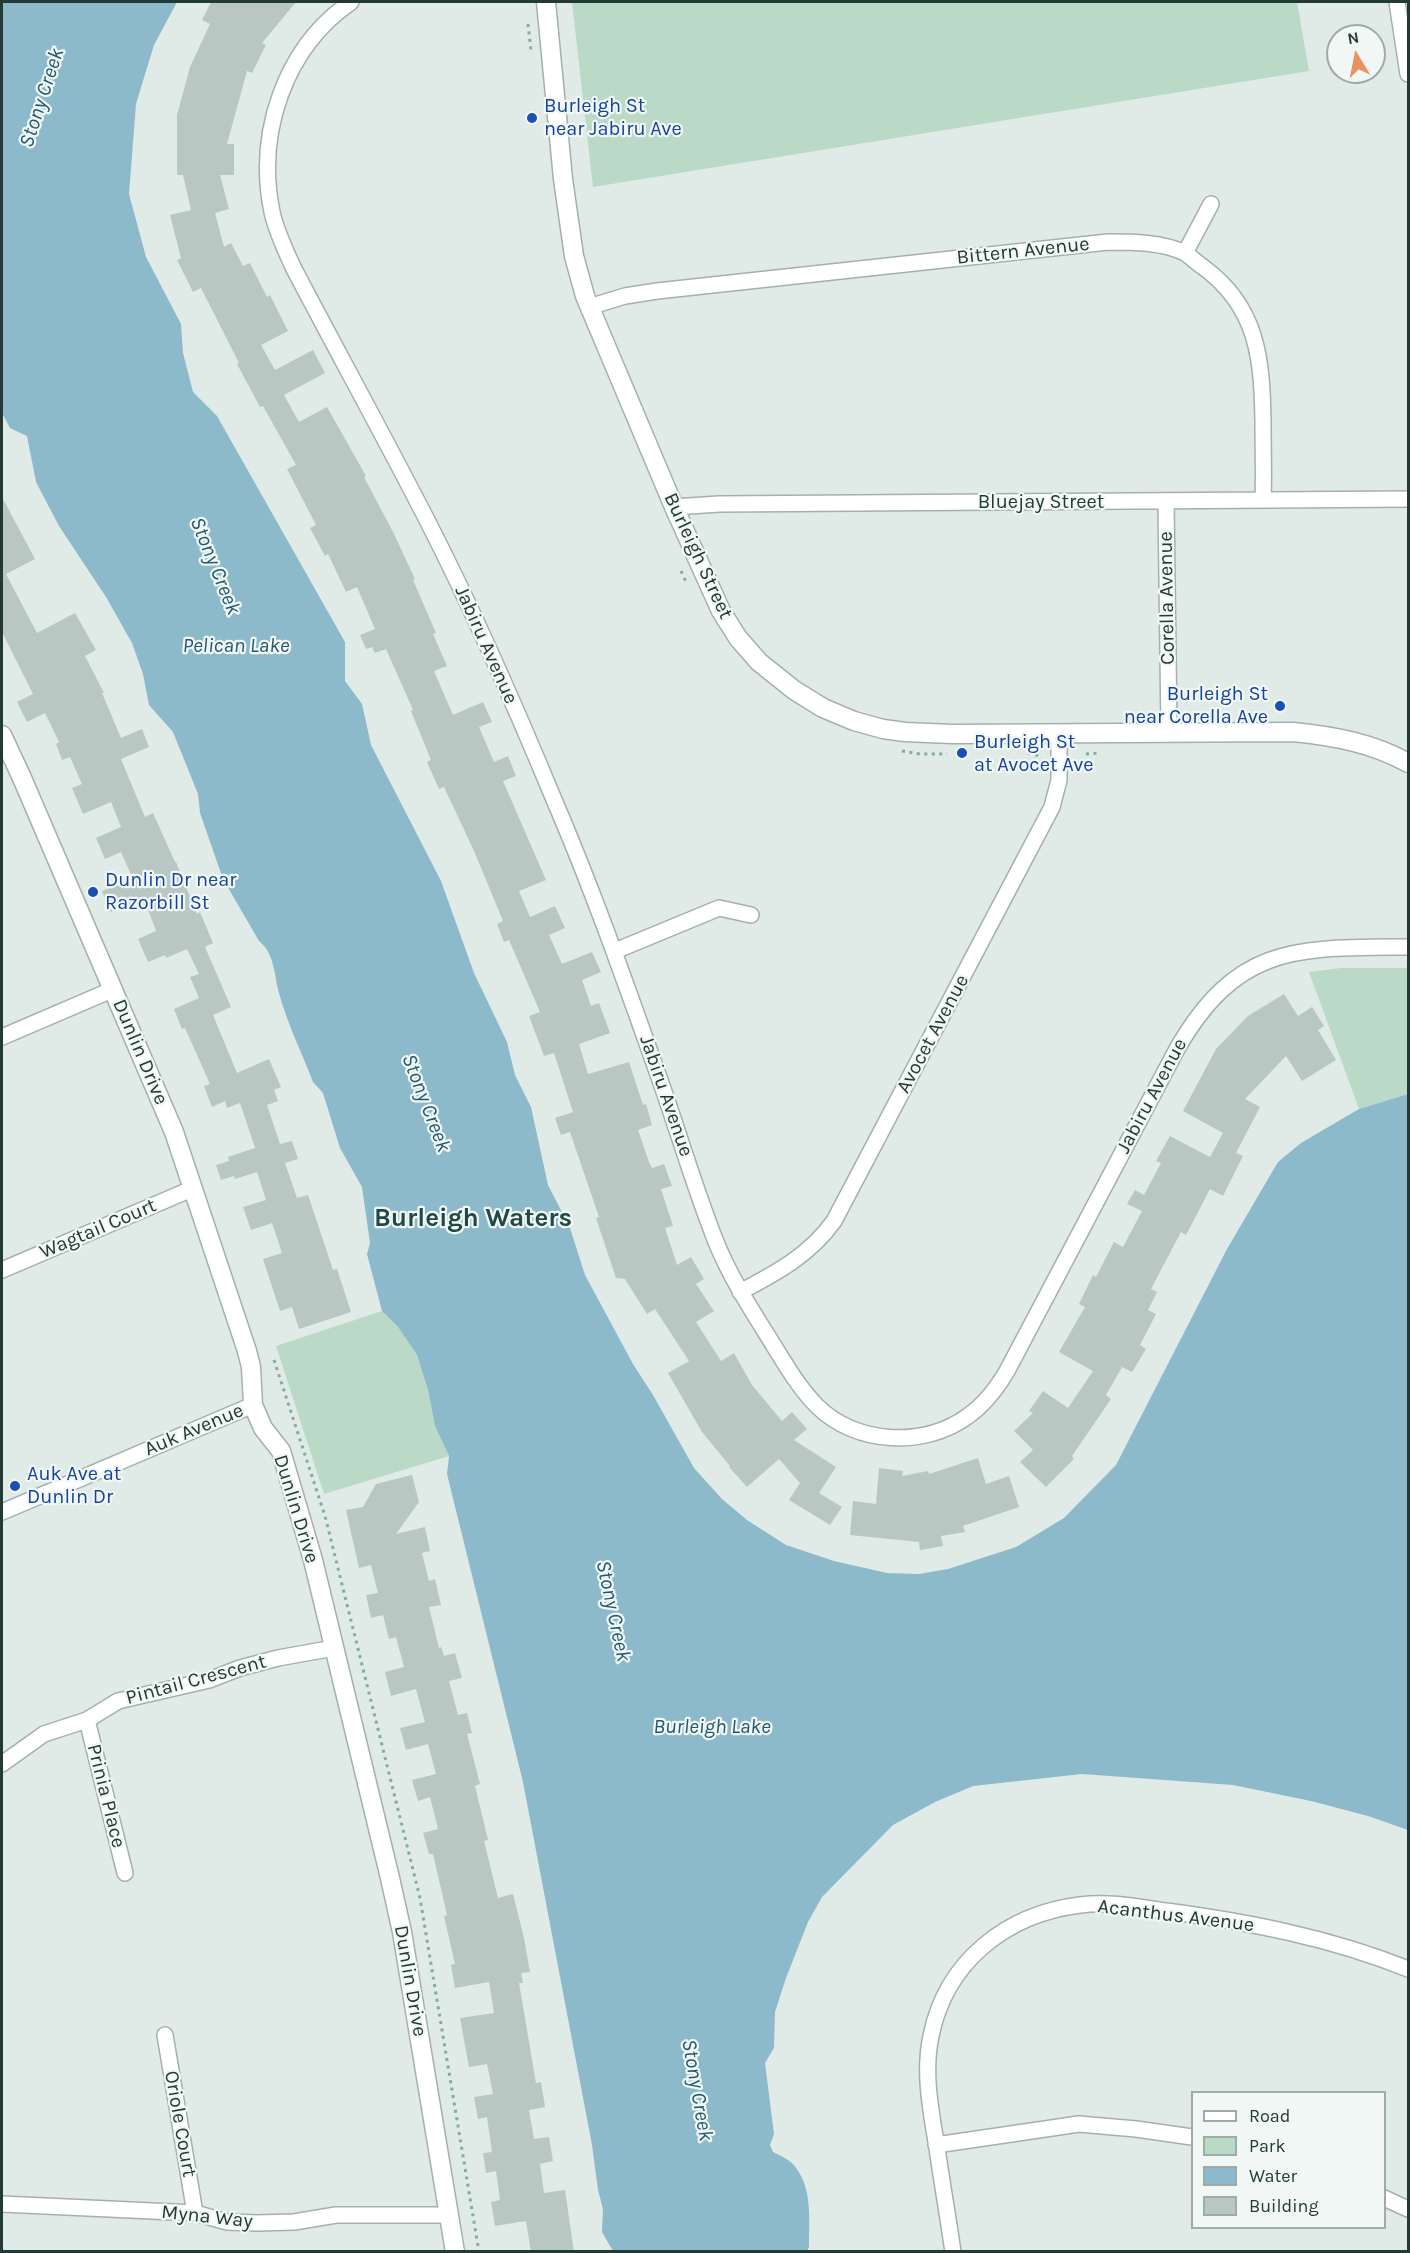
<!DOCTYPE html>
<html>
<head>
<meta charset="utf-8">
<style>
	body { margin:0 }
	#map { position:relative; width:1410px; height:2253px; overflow:hidden; background:#e0eae7; font-family:Karla,sans-serif }
	canvas { display:block }
	.frame { position:absolute; inset:0; border:3px solid #223936; pointer-events:none }
	.legend { position:absolute; left:1191px; top:2091px; width:195px; height:138px; box-sizing:border-box; background:#f0f7f4; border:2px solid #9eaba8; margin:0; padding:8px 10px; list-style:none; font-size:18px; color:#223936 }
	.legend li { display:flex; align-items:center; gap:12px; height:30px }
	.legend b { width:30px; border:2px solid #9eaba8 }
	.north { position:absolute; left:1326px; top:24px; width:60px; height:60px; box-sizing:border-box; background:#f0f7f4; border:2px solid #9eaba8; border-radius:50%; rotate:350deg; font-size:16px; font-weight:700; line-height:24px; text-align:center; color:#223936 }
	.north::after { content:''; display:block; margin:auto; width:21px; height:27px; background:#e79261; clip-path:polygon(50% 0,100% 100%,50% 72%,0 100%) }
</style>
</head>
<body>
<div id="map">
<canvas width="1410" height="2253"></canvas>
<div class="frame"></div>
<ul class="legend">
<li><b style="height:8px;background:#fff"></b>Road</li>
<li><b style="height:16px;background:#badac7"></b>Park</li>
<li><b style="height:16px;background:#8cbacb"></b>Water</li>
<li><b style="height:16px;background:#b9c7c3"></b>Building</li>
</ul>
<div class="north">N</div>
</div>
<script>
const g = document.querySelector('canvas').getContext('2d');
g.lineJoin = 'round';
function fillPath(path, color) {
  g.fillStyle = color;
  g.fill(path, 'evenodd');
}
function stroke(path, color, width, dash) {
  g.strokeStyle = color;
  g.lineWidth = width;
  g.lineCap = dash ? 'butt' : 'round';
  g.setLineDash(dash || []);
  g.stroke(path);
}
function drawText(font, color, halo, rows, align = 'center') {
  g.font = font + ' Karla,sans-serif';
  g.lineWidth = 4.5;
  g.setLineDash([]);
  g.textBaseline = 'middle';
  g.strokeStyle = halo;
  g.fillStyle = color;
  for (const [text, x, y, turn = 0] of rows) {
    g.save();
    g.translate(x, y);
    g.rotate((+turn || 0) * Math.PI / 180);
    g.textAlign = isNaN(turn) ? turn : align;
    if (halo) g.strokeText(text, 0, 0);
    g.fillText(text, 0, 0);
    g.restore();
  }
}
const green = new Path2D(`
	M572,2H1297L1309,71L593,187Z
	M1341,968H1408V1094L1359,1109L1309,972Z
	M382,1311L398,1327L417,1355L428,1390L435,1426L449,1456L324,1494L276,1346Z`);
const water = new Path2D(`
	M2,2H177L154,45L136,104L129,194L146,257L181,324L183,353L193,392L217,416L345,642V681L362,704L371,745L441,881L474,973L507,1042L515,1075L531,1107L548,1185L570,1228L585,1275L633,1364L653,1395L694,1468L722,1499L747,1520L786,1545L834,1561L887,1573L919,1574L948,1569L1016,1547L1064,1518L1116,1465L1227,1249L1278,1162L1301,1143L1359,1109L1408,1094V1830L1368,1816L1311,1801L1233,1785L1082,1774L973,1786L935,1802L893,1825L822,1897L808,1922L786,1978L775,2012L774,2048L765,2063L774,2134L770,2145L773,2152C779,2155 788,2159 793,2164C813,2187 809,2218 809,2247L807,2251H613L602,2232L603,2209L598,2190L592,2145L523,1782L447,1474L449,1456L435,1426L428,1390L417,1355L398,1327L382,1311L367,1254L370,1243L362,1187L340,1148L323,1093L313,1082C302,1053 287,1023 279,993C274,975 275,954 259,941L223,879L200,813L198,794L173,732L149,705L143,674L132,643L106,597L59,526L36,482L27,436L10,428L2,413Z`);
const building = new Path2D(`
	M211,2H296L262,43L266,45L252,73L247,71L227,144H234V175H220L229,209L215,213L224,247L231,243L243,266L250,263L267,297L270,295L288,331L261,345L275,370L313,350L325,373L284,395L299,422L327,407L366,476L364,477L393,532L415,579L413,580L436,633L433,634L447,666L434,671L453,715L483,702L492,722L479,727L494,762L508,756L516,776L503,781L546,880L519,891L530,917L555,906L565,928L549,935L562,964L592,952L601,972L582,980L591,1006L599,1003L610,1033L579,1044L588,1074L629,1062L643,1105L646,1104L652,1125L638,1130L649,1162L652,1168L664,1164L672,1186L661,1189L673,1226L665,1228L677,1265L691,1257L704,1279L696,1284L714,1311L696,1322L721,1361L734,1353L752,1385L782,1421L792,1412L807,1429L794,1440L836,1467L819,1493L842,1507L830,1525L789,1500L800,1483L779,1459L747,1487L729,1467L730,1466L702,1432L668,1373L689,1361L655,1309L647,1314L625,1279L616,1278L596,1218L599,1217L570,1132L561,1135L555,1118L573,1112L554,1053L544,1056L529,1016L540,1012L509,940L504,942L497,924L503,921L474,851L444,787L439,789L427,762L431,760L411,711L413,710L386,649L375,653L372,647L366,649L360,635L375,629L357,587L346,592L328,554L325,556L310,528L316,525L287,469L296,465L263,406L260,407L237,364L239,363L201,288L193,292L177,260L181,258L170,215L191,210L183,175H177V115L190,67L210,24L202,20Z
	M2,497L35,559L6,574L37,633L75,613L96,650L85,656L104,693H102L121,738L142,729L149,747L121,759L145,817L153,813L175,862H176L197,914L200,912L213,943L205,947L231,1007L213,1015L237,1073L269,1059L281,1087L274,1090L278,1101L267,1105L280,1144L292,1141L298,1159L285,1163L297,1198L308,1195L333,1270L337,1269L351,1312L299,1329L292,1307L280,1311L263,1259L282,1253L272,1223L251,1230L243,1207L266,1200L257,1172L235,1179L234,1176L221,1180L216,1165L229,1161L228,1157L255,1148L240,1103L227,1108L225,1101L212,1107L204,1086L210,1084L185,1028L182,1029L174,1009L199,998L190,977L199,974L187,949L166,958L165,955L148,962L138,939L156,931L144,899L110,912L102,891L133,879L121,852L105,859L96,838L121,827L111,802L83,814L72,788L82,784L70,757L62,760L56,744L59,742L45,713L27,722L17,702L33,694L2,632Z
	M1284,994L1298,1016L1312,1007L1324,1026L1318,1030L1336,1060L1302,1081L1286,1056L1245,1099L1260,1107L1236,1153L1243,1156L1223,1196L1210,1189L1186,1235L1181,1232L1151,1289L1157,1292L1148,1310L1156,1314L1140,1345L1146,1349L1132,1372L1122,1367L1106,1395L1111,1399L1072,1456L1074,1459L1046,1487L1020,1462L1033,1450L1014,1431L1033,1413L1029,1411L1043,1391L1068,1408L1093,1371L1059,1352L1085,1307L1079,1304L1093,1275L1096,1277L1114,1242L1123,1247L1142,1211L1127,1204L1135,1190L1144,1195L1161,1163L1156,1161L1170,1136L1210,1157L1223,1133L1183,1111L1216,1049L1248,1016Z
	M978,1458L986,1484L1009,1476L1019,1507L963,1526L965,1532L941,1536L943,1546L920,1550L919,1542L850,1535L853,1501L876,1504L879,1468L903,1471L902,1476L928,1471L929,1474Z
	M412,1475L419,1502L396,1534L425,1527L430,1551L422,1553L429,1581L435,1579L441,1605L429,1607L439,1648L441,1647L444,1656L455,1653L462,1678L449,1681L458,1715L467,1713L472,1733L467,1734L480,1784L475,1786L488,1840L484,1841L498,1898L513,1894L524,1938L530,1972L521,1973L523,1983H519L536,2083L541,2082L545,2107L529,2110L534,2139L549,2137L553,2161L540,2164L544,2193L565,2190L574,2252H531L526,2221L495,2226L491,2202L500,2200L496,2171L486,2173L483,2153L492,2152L487,2117L478,2119L474,2097L493,2094L487,2064L469,2067L460,2018L494,2013L489,1982L455,1988L451,1965L455,1964L444,1916L447,1915L433,1854H429L423,1833L438,1829L430,1797L418,1801L412,1780L436,1774L428,1744L406,1750L400,1728L425,1722L416,1689L391,1696L385,1672L404,1667L396,1637L389,1639L383,1615L371,1618L366,1595L378,1593L371,1565L359,1568L346,1510L363,1507L376,1484Z`);
const path = new Path2D(`
	M528,24L531,51
	M681,571L687,584
	M902,751L920,754H947
	M1028,753L1040,756
	M1086,754L1099,753
	M274,1360L325,1516L420,1898L479,2252`);
const minor = new Path2D(`
	M351,2C284,48 256,134 272,212C276,231 285,249 293,267C338,353 385,438 429,524C475,614 516,708 555,802C594,893 627,987 660,1080C679,1134 695,1189 716,1242C731,1279 753,1312 774,1346C787,1367 800,1389 817,1406C856,1445 925,1448 968,1416C985,1404 997,1388 1007,1371L1177,1049C1238,943 1298,948 1408,947
	M1397,2L1408,74
	M1185,253L1211,204
	M589,307L625,296L657,291L1108,242C1133,242 1162,242 1185,253C1191,257 1197,263 1203,267C1258,307 1262,359 1263,422C1263,448 1264,474 1263,500
	M1166,501L1169,732
	M674,507L719,504L1408,499
	M615,951L719,908L751,915
	M2,1037L114,989
	M2,1270L194,1188
	M740,1292C776,1273 810,1255 834,1221L1052,807L1059,780V733
	M2,1512L253,1405
	M87,1720L125,1873
	M2,1764L44,1734L87,1720L118,1701L209,1680L240,1668L278,1658L334,1648
	M165,2035L195,2213
	M936,2145L1079,2124L1136,2129L1192,2137
	M1384,2198L1408,2209
	M2,2204L195,2213L227,2222L257,2223L294,2222L336,2215H449
	M953,2252C948,2217 942,2183 937,2148C931,2111 923,2073 931,2036C946,1961 1007,1914 1080,1905C1109,1901 1139,1907 1166,1911C1249,1922 1331,1938 1408,1969`);
const tertiary = new Path2D(`
	M546,2L563,179L574,256L585,296L674,507L721,611L738,638L759,662L794,690L823,708L854,721L883,729L905,732L952,734L1293,732C1333,736 1373,743 1408,763
	M2,735L22,778L174,1132L247,1351L251,1367L253,1405L263,1428L281,1451L313,1560L390,1878L402,1932L455,2252`);
const markers = [
	[532,118,6,"#1a4fb4"],
	[1280,706,6,"#1a4fb4"],
	[962,753,6,"#1a4fb4"],
	[93,892,6,"#1a4fb4"],
	[15,1486,6,"#1a4fb4"]
];
const transitNames = [
	["Burleigh St",544,106],
	["near Jabiru Ave",544,129],
	["Burleigh St",1268,694,"right"],
	["near Corella Ave",1268,717,"right"],
	["Burleigh St",974,742],
	["at Avocet Ave",974,765],
	["Dunlin Dr near",105,880],
	["Razorbill St",105,903],
	["Auk Ave at",27,1474],
	["Dunlin Dr",27,1497]
];
const streetNames = [
	["Bittern Avenue",1023,251,-6],
	["Bluejay Street",1041,502],
	["Burleigh Street",698,556,65],
	["Corella Avenue",1167,598,-91],
	["Jabiru Avenue",486,645,66],
	["Avocet Avenue",933,1034,-62],
	["Dunlin Drive",140,1052,67],
	["Jabiru Avenue",666,1096,71],
	["Jabiru Avenue",1152,1096,-62],
	["Wagtail Court",98,1229,-23],
	["Auk Avenue",194,1430,-23],
	["Dunlin Drive",296,1509,73],
	["Pintail Crescent",196,1680,-15],
	["Prinia Place",106,1796,76],
	["Acanthus Avenue",1176,1916,7],
	["Dunlin Drive",410,1981,80],
	["Oriole Court",180,2124,80],
	["Myna Way",207,2217,6]
];
const waterNames = [
	["Stony Creek",42,98,-72],
	["Stony Creek",215,566,68],
	["Pelican Lake",236,646],
	["Stony Creek",426,1103,69],
	["Stony Creek",613,1611,78],
	["Burleigh Lake",712,1727],
	["Stony Creek",697,2090,80]
];
const districtNames = [
	["Burleigh Waters",473,1219]
];
fillPath(green, '#badac7');
fillPath(water, '#8cbacb');
fillPath(building, '#b9c7c3');
stroke(minor, '#a3b1ae', 18);
stroke(tertiary, '#a3b1ae', 21);
stroke(path, '#83aba3', 3, [3, 4.5]);
stroke(minor, '#fff', 15);
stroke(tertiary, '#fff', 18);
for (const [x, y, r, color] of markers) {
  const dot = new Path2D();
  dot.arc(x, y, r, 0, 2 * Math.PI);
  g.fillStyle = color;
  g.fill(dot);
  stroke(dot, '#f0f7f4', 2);
}
drawText('20px', '#164399', '#f0f7f4', transitNames, 'left');
drawText('20px', '#223936', '#f0f7f4', streetNames);
drawText('italic 21px', '#215970', '#f0f7f4', waterNames);
drawText('bold 26px', '#204944', '#f0f7f4', districtNames);
</script>
</body>
</html>
